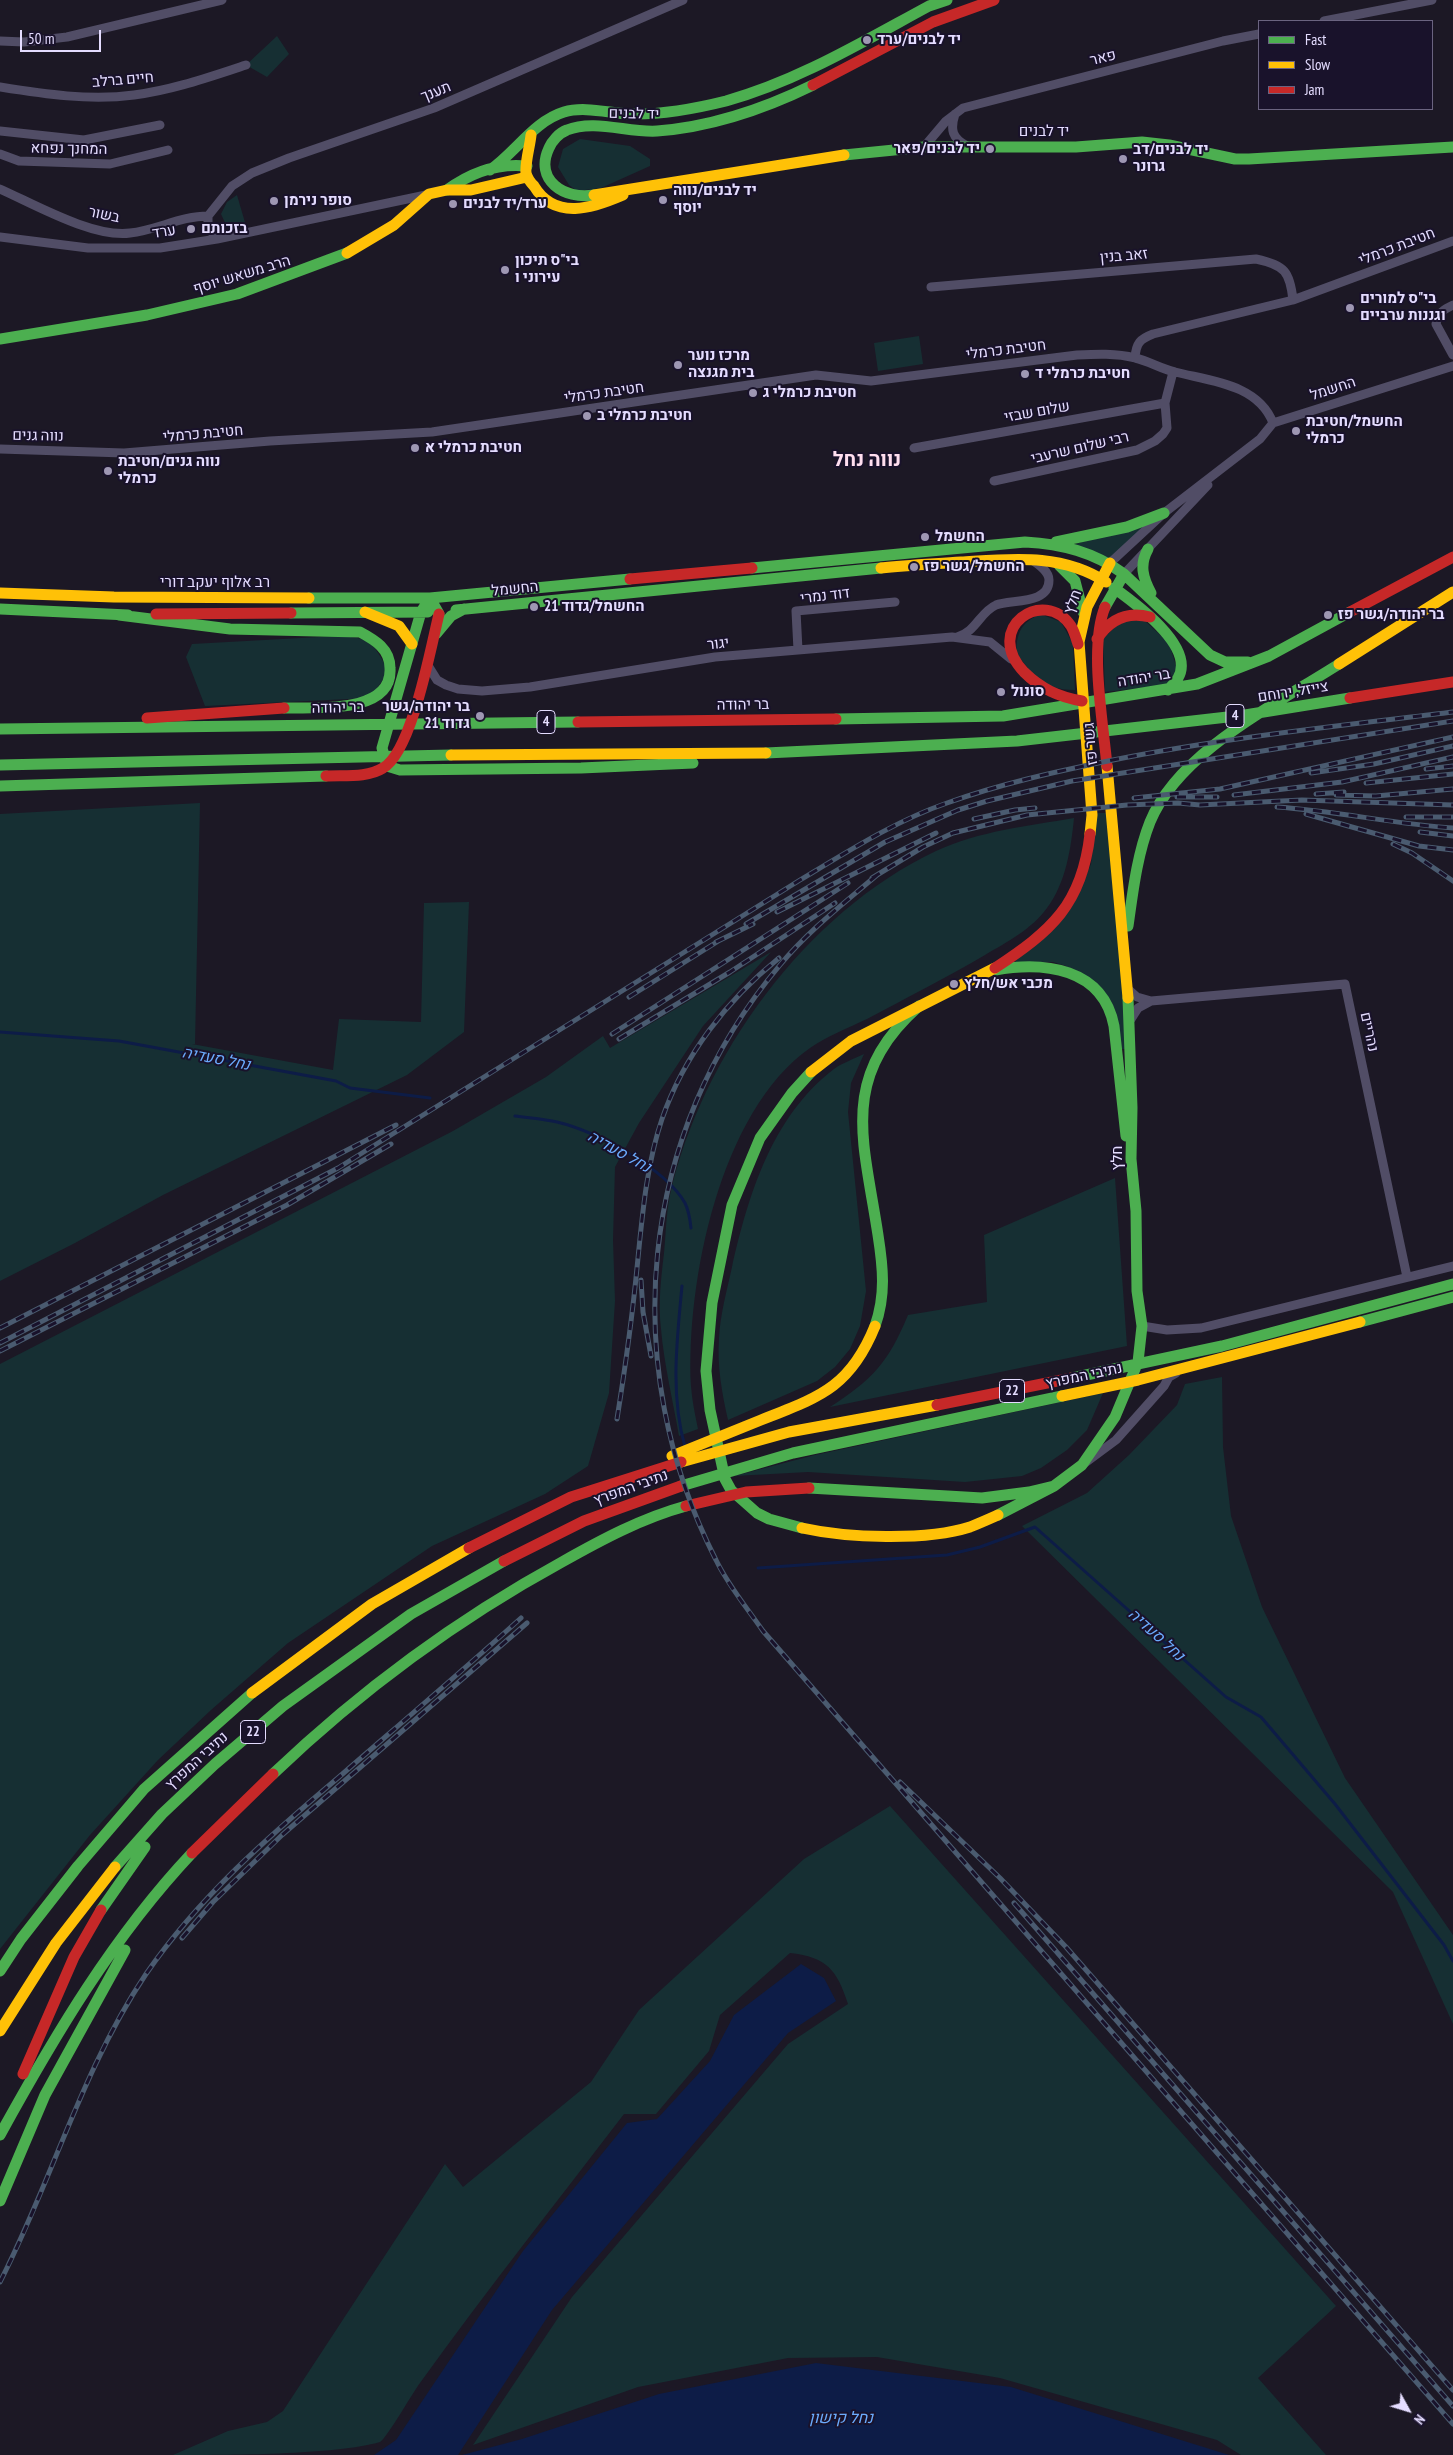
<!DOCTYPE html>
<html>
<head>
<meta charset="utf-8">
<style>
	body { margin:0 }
	#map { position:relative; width:1453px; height:2455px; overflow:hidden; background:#1c1825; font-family:"PT Sans Narrow",sans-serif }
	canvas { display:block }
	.legend { position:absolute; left:1258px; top:20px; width:175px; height:90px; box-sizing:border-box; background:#19122b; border:1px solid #6a6380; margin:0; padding:6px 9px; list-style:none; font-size:15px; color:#e4dcff }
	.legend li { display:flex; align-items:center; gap:10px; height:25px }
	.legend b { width:25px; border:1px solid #6a6380 }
	.north { position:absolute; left:1383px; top:2385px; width:50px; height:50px; -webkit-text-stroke:4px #19122b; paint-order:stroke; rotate:129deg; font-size:14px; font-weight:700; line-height:20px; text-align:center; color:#e4dcff }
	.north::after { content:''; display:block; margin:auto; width:18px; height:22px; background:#e4dcff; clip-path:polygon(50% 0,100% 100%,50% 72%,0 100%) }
	.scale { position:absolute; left:20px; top:30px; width:81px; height:22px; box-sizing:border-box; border:2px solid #e4dcff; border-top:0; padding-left:6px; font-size:15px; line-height:18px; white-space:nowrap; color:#e4dcff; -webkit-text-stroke:4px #19122b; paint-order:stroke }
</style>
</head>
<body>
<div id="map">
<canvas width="1453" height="2455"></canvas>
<ul class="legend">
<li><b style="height:6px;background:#4caf50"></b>Fast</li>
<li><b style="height:6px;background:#ffc107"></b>Slow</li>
<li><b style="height:6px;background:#c62828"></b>Jam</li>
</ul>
<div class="north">N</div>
<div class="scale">50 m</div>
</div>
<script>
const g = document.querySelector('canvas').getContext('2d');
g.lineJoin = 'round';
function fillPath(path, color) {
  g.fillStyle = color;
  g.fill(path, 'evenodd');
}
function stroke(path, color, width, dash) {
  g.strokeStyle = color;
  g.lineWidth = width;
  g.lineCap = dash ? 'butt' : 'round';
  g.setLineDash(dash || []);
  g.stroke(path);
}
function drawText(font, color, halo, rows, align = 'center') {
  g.font = font + ' "PT Sans Narrow",Heebo,sans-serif';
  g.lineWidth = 4;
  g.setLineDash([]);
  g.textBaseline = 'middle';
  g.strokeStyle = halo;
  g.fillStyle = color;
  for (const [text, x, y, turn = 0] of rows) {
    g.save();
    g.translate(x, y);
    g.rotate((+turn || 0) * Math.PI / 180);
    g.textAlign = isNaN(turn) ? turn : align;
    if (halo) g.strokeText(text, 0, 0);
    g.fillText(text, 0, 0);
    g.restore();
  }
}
const green = new Path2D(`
	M277,36L289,54L267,77L246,65Z
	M580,139L630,146L650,159V166L601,188L577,191L569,185L558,167L563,149Z
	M237,195L246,226L235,229L227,227L221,214L227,202Z
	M919,336L923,364L878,371L874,343Z
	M1151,522L1110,559L1072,545Z
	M1040,614L1061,622L1073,644L1075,690C1040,689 1036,678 1016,653C1017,632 1021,623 1040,614Z
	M1144,620L1169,643L1177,669L1168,685L1105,692L1103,639L1120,622Z
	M337,636C373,638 371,641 389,671L370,698L205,706L186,657L192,644Z
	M200,803L195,1044H192L333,1070L339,1019L421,1022L424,903L469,902L464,1032L407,1075L163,1195L75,1243L0,1281V814Z
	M1097,813H1107L1128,1049H1121L1113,1009L1066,966L1053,962H1016V959L1077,897L1091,864Z
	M1074,818C1071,848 1066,883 1047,908C1032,929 1007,942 985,955C946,978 906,998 867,1019C848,1028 827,1036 810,1048C720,1111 686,1282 691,1386C692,1400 695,1415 698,1429L679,1436C673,1401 664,1364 661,1329C658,1304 661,1278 664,1253C666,1234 666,1214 670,1195C701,1057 806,912 936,851C979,831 1028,826 1074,818Z
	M771,952L703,1026L639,1123L615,1167L613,1240L615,1301L609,1393L588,1466L545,1494L432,1546L288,1643L211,1710L158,1760L90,1835L0,1949V1364L453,1131L546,1077L603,1036L610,1048Z
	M864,1054L851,1083L848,1112L866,1291L860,1326L850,1349L835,1367L817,1381L728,1420C722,1393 717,1367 719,1338C720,1315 727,1290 732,1267C748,1196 772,1116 834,1069C842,1063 854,1059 864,1054Z
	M1115,1178L1127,1346L830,1407C873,1379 888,1363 908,1315L987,1302L984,1235Z
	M1222,1377L1223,1447L1231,1516L1262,1607L1345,1778L1453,1935V2024L1393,1892L1022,1526L1087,1493L1129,1455L1177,1405L1185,1384Z
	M1103,1393L1087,1430L1067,1450L1041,1468L1022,1476L965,1482L808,1472L734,1476L815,1455Z
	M890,1806L1336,2306L1258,2378L1326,2455H1241L1217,2440L1000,2378L877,2357L788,2358L638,2387L473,2445L572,2297L788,2044L848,2004C837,1970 827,1957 790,1953L720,2015L709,2051L656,2114H624C556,2203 486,2291 420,2383C413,2392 387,2438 380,2442C336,2455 225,2455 173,2455L228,2431L267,2422L283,2411L445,2164L463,2187L591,2082L639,2010L804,1859Z`);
const water = new Path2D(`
	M801,1964L824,1978L836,2001L788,2033L552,2310L458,2455H374L396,2440L523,2251L627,2123L657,2119L710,2061L734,2015Z
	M816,2363L1011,2387L1229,2455H462L522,2439L659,2394Z`);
const stream = new Path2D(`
	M0,1032L119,1041L336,1081L350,1088L430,1098
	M515,1116C529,1118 544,1119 557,1122C595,1131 665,1168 685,1203C689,1211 690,1219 691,1228
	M682,1286C677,1340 670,1394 685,1447
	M758,1568L947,1555L980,1547L1035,1527L1226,1697L1261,1717L1335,1804L1444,1945L1453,1961`);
const street = new Path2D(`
	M1324,21L1432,0
	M0,41L24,42L67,37L222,0
	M0,87C44,94 90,101 134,95C173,90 209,77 246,65
	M955,114C950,130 952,138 967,146
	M0,131L84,140L160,125
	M924,147L946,121L963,108L1223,41L1259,34
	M0,154L19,161L110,164L168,150
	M0,189C34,204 93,238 130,233C157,230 181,216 208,216
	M208,216L232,186L252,173L289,158L434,108L683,0
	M208,216V227L217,239
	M0,237L88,248H160L217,239L426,195
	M931,287L1256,259C1285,265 1290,272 1293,300
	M1453,305C1444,309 1438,313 1436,324L1453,355
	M1135,358C1136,343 1140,339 1153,334L1293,300L1453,241
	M914,448L1165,403
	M0,449L124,453L270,441L432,432L816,375L871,381L1077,355C1096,354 1116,353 1135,358C1149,361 1161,369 1175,372C1210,381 1258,384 1273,423
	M994,481L1137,450L1155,441L1163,434L1167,428L1165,403L1173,372
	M1110,563L1164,513L1260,439L1273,423L1453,366
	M1124,574L1208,485
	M957,637C976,632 980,612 996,605C1011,599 1049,605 1049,580C1049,571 1038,564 1032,560
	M798,650L796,611L895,602
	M427,664L437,680L446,685L458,689L482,691L530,687L715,657L952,637L990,642L1011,659
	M1128,989L1137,997L1151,1001
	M1131,1019L1138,1008L1151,1001L1345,984L1407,1277
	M1142,1326L1167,1330L1201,1328L1453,1266
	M1085,1463L1116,1440L1164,1386L1169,1377L1176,1373`);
const fast = new Path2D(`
	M844,155L924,147H1076L1142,142L1169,145L1235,159H1249L1453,147
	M490,170C515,153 534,121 564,112C584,106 609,113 629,114C662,115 694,109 726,101C798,81 864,41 929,6L947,0
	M447,190C470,173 498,163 527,166
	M594,195C564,200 534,180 549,148C552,141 559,133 567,130C594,119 629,133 657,131C711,127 764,109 813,85
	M0,339L147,315L237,294L347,253
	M1056,542L1127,527L1164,513
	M1148,549C1139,565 1143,578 1151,593
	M1059,565L1075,581L1083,612
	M752,568L1025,542C1062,544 1094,552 1124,574L1105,607
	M1124,574L1210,655L1225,662H1248
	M1114,588C1135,603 1196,647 1178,678C1176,682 1171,686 1168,690
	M309,598H430L630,579
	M0,609L128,615
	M456,610L881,568
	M291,613L428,612
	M439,614L430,598L421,612L382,748L387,766L400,770L581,768L693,763
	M119,615L230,629L360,632C375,640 390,649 390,668C393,715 314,707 284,708
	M436,634L451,616L464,609
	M836,719L1003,716L1197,684L1269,656L1350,612
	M0,729L578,722
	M766,753L1017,741L1245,715L1350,698
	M0,765L451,755
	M0,786L326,776
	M1128,926C1133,891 1137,855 1150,822C1179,751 1277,704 1339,664
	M995,970C1044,961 1103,968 1114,1026L1126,1136
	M1360,1322L1453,1297
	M875,1326C886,1295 883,1267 878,1235C864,1141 838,1078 919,1006
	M1072,1378L1222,1346L1453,1284
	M681,1486L793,1453L1062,1396
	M809,1488L982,1498L1029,1492L1054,1486
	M998,1515L1054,1486L1082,1465L1115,1417L1138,1362L1142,1326L1137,1291L1136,1211L1131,1159L1132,1108L1128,998
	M802,1528L769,1519L757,1513L731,1490L725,1479L710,1410L706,1371L712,1303L732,1205L760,1138L792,1093L811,1072
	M273,1774C360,1691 456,1620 562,1562C601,1540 642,1518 686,1506
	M115,1867L162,1814L215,1764L283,1706L411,1614L504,1561
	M101,1910L145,1847
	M0,1971L21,1939L78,1866L144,1789L252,1693
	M0,2135C55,2035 113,1937 192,1853
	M0,2201L45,2095L125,1950`);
const slow = new Path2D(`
	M531,135C530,146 525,162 526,173C527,177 531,183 534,186C555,221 593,208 623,195
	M594,195L844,155
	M347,253L394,225L429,194L447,190H471L527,177
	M881,568C908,565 934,564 961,562C1012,559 1061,553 1106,582
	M0,593L114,597L309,598
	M365,612L399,626L412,644
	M1339,664L1453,592
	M451,755L766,753
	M1107,766L1128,998
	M1090,834L1092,815L1079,642L1087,607L1110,563
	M811,1072L851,1041L995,968
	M1062,1396L1138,1380L1360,1322
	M672,1456C702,1444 731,1432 761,1420C819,1397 850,1388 875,1326
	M681,1462L789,1432L937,1405
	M802,1528C847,1538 926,1541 970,1527C980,1523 989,1519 998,1515
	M252,1693L372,1604L469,1548
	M0,2031L56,1943L115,1867`);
const jam = new Path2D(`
	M813,85L933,22L994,0
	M630,579L752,568
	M1105,607C1089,647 1103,721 1107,766
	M1350,612L1453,557
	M156,614L291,613
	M1097,639C1110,619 1127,611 1150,617
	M1078,644C1076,638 1074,631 1071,626C1044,586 982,628 1024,672C1041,689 1059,697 1082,701
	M1350,698L1453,682
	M147,718L284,708
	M578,722L836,719
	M326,776C345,775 367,778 383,768C412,752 431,646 439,614
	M995,968C1051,931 1082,905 1090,834
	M937,1405L1072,1378
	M686,1506L746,1492L809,1488
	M469,1548L571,1497L681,1462
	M504,1561L584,1521L681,1486
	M192,1853L273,1774
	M23,2074L74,1957L101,1910`);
const rail = new Path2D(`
	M1426,769L1453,766
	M1311,773L1374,764L1453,746
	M1366,783L1453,774
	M1316,794L1344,792
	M1234,795L1342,782L1453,757
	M1336,795L1376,796L1453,789
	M1177,797H1217
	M1134,798L1220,789L1453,737
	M1277,807C1337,811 1394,824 1453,828
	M1306,814L1419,846L1453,850
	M1406,817H1453
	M974,819L1015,810L1035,808
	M1420,832L1453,836
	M1393,844L1412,853L1453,881
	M877,875C843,904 808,931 780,965C638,1133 617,1366 716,1560C728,1585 747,1608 763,1631L1453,2424
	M872,878L923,847L953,833L1027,815L1127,805L1178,803L1200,805L1302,800L1453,805
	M777,912L936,833
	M746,924L885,842L958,810L987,801L1072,781L1453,721
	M716,942L753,924
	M629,997L720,940
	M612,1034L848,883
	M619,1039L730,972L835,903
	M641,1280L643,1312L651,1356
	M0,1328L396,1125
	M0,1343L338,1168L800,880C847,852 895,821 947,803C1000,784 1054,772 1108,761C1222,738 1337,726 1453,712
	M0,1351L287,1205L391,1144
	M617,1419C625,1369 632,1319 637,1268C642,1219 646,1166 662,1119C684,1055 727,1000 779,958
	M900,1782L1000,1878L1066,1947L1453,2390
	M1014,1903L1453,2406
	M182,1938L213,1902L282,1835L527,1623
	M0,2282C52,2181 82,2069 146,1974C199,1897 268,1837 339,1777C400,1724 461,1672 521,1618`);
const markers = [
	[867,40,5,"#9e97b3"],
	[990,149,5,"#9e97b3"],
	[1123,159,5,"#9e97b3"],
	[663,200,5,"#9e97b3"],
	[274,201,5,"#9e97b3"],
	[453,204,5,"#9e97b3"],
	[191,229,5,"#9e97b3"],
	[505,270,5,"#9e97b3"],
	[1350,308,5,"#9e97b3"],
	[678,365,5,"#9e97b3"],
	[1025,374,5,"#9e97b3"],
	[753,393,5,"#9e97b3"],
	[587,416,5,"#9e97b3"],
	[1296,431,5,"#9e97b3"],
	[415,448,5,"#9e97b3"],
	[108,471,5,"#9e97b3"],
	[925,537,5,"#9e97b3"],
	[914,567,5,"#9e97b3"],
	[534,607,5,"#9e97b3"],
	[1328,615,5,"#9e97b3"],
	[1001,692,5,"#9e97b3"],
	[480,716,5,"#9e97b3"],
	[954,984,5,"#9e97b3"]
];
const shields = [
	[1235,716,18],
	[546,722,18],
	[1012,1391,25],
	[253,1732,25]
];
const shieldNames = [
	["4",1235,716],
	["4",546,722],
	["22",1012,1391],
	["22",253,1732]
];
const poiNames = [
	["יד לבנים/ערד",877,40],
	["יד לבנים/פאר",980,149,"right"],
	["יד לבנים/דב",1133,150],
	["גרונר",1133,167],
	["יד לבנים/נווה",673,191],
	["יוסף",673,208],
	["סופר נירמן",284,201],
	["ערד/יד לבנים",463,204],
	["בזכותם",201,229],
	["בי\"ס תיכון",515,261],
	["עירוני ו",515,278],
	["בי\"ס למורים",1360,299],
	["וגננות ערביים",1360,316],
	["מרכז נוער",688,356],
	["בית מגנצה",688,373],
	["חטיבת כרמלי ד",1035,374],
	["חטיבת כרמלי ג",763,393],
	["חטיבת כרמלי ב",597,416],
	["החשמל/חטיבת",1306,422],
	["כרמלי",1306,439],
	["חטיבת כרמלי א",425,448],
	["נווה גנים/חטיבת",118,462],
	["כרמלי",118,479],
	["החשמל",935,537],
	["החשמל/גשר פז",924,567],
	["החשמל/גדוד 21",544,607],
	["בר יהודה/גשר פז",1338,615],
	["סונול",1011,692],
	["בר יהודה/גשר",470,707,"right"],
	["גדוד 21",470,724,"right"],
	["מכבי אש/חלץ",964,984]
];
const streetNames = [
	["פאר",1103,58,-14],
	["חיים ברלב",123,80,-5],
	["תענך",436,92,-22],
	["יד לבנים",634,114,1],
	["יד לבנים",1044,132],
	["המחנך נפחא",69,149,1],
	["בשור",104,215,12],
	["ערד",164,232,-8],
	["חטיבת כרמלי",1397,247,-21],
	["זאב בנין",1124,256,-5],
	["הרב משאש יוסף",242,275,-17],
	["חטיבת כרמלי",1006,350,-7],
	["החשמל",1333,389,-18],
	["חטיבת כרמלי",604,393,-8],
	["שלום שבזי",1037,412,-10],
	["חטיבת כרמלי",203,434,-5],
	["נווה גנים",38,436,1],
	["רבי שלום שרעבי",1080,448,-13],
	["רב אלוף יעקב דורי",215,583],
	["החשמל",515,589,-6],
	["דוד נמרי",825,596,-7],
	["חלץ",1073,602,-69],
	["יגור",718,644,-6],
	["בר יהודה",1144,678,-9],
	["צייזל, ירוחם",1293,692,-9],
	["בר יהודה",743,705,-1],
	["בר יהודה",338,708,-1],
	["גשר פז",1091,744,-95],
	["נהריים",1369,1032,78],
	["חלץ",1118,1158,-90],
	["נתיבי המפרץ",1084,1376,-12],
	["נתיבי המפרץ",631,1488,-20],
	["נתיבי המפרץ",197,1761,-42]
];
const waterNames = [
	["נחל סעדיה",216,1059,11],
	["נחל סעדיה",619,1152,29],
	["נחל סעדיה",1156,1635,42],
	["נחל קישון",841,2418]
];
const districtNames = [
	["נווה נחל",867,460]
];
fillPath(green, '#162f33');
fillPath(water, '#0d1c47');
stroke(stream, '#0d1c47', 3);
stroke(street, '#514d66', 9);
stroke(fast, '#4caf50', 11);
stroke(slow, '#ffc107', 11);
stroke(jam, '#c62828', 11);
stroke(rail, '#4a5b70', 5);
stroke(rail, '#19122b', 3, [9]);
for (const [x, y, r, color] of markers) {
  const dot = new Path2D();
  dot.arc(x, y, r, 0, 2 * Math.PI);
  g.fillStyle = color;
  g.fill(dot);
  stroke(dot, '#19122b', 2);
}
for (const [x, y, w] of shields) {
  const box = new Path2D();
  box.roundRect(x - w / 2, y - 11.5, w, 23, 4);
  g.fillStyle = '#19122b';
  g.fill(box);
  stroke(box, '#e4dcff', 1);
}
drawText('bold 14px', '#e4dcff', null, shieldNames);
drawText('bold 15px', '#e4dcff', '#19122b', poiNames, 'left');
drawText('15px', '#e4dcff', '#19122b', streetNames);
drawText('italic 16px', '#6babfd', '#19122b', waterNames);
drawText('bold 20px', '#ffdeef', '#19122b', districtNames);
</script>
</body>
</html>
